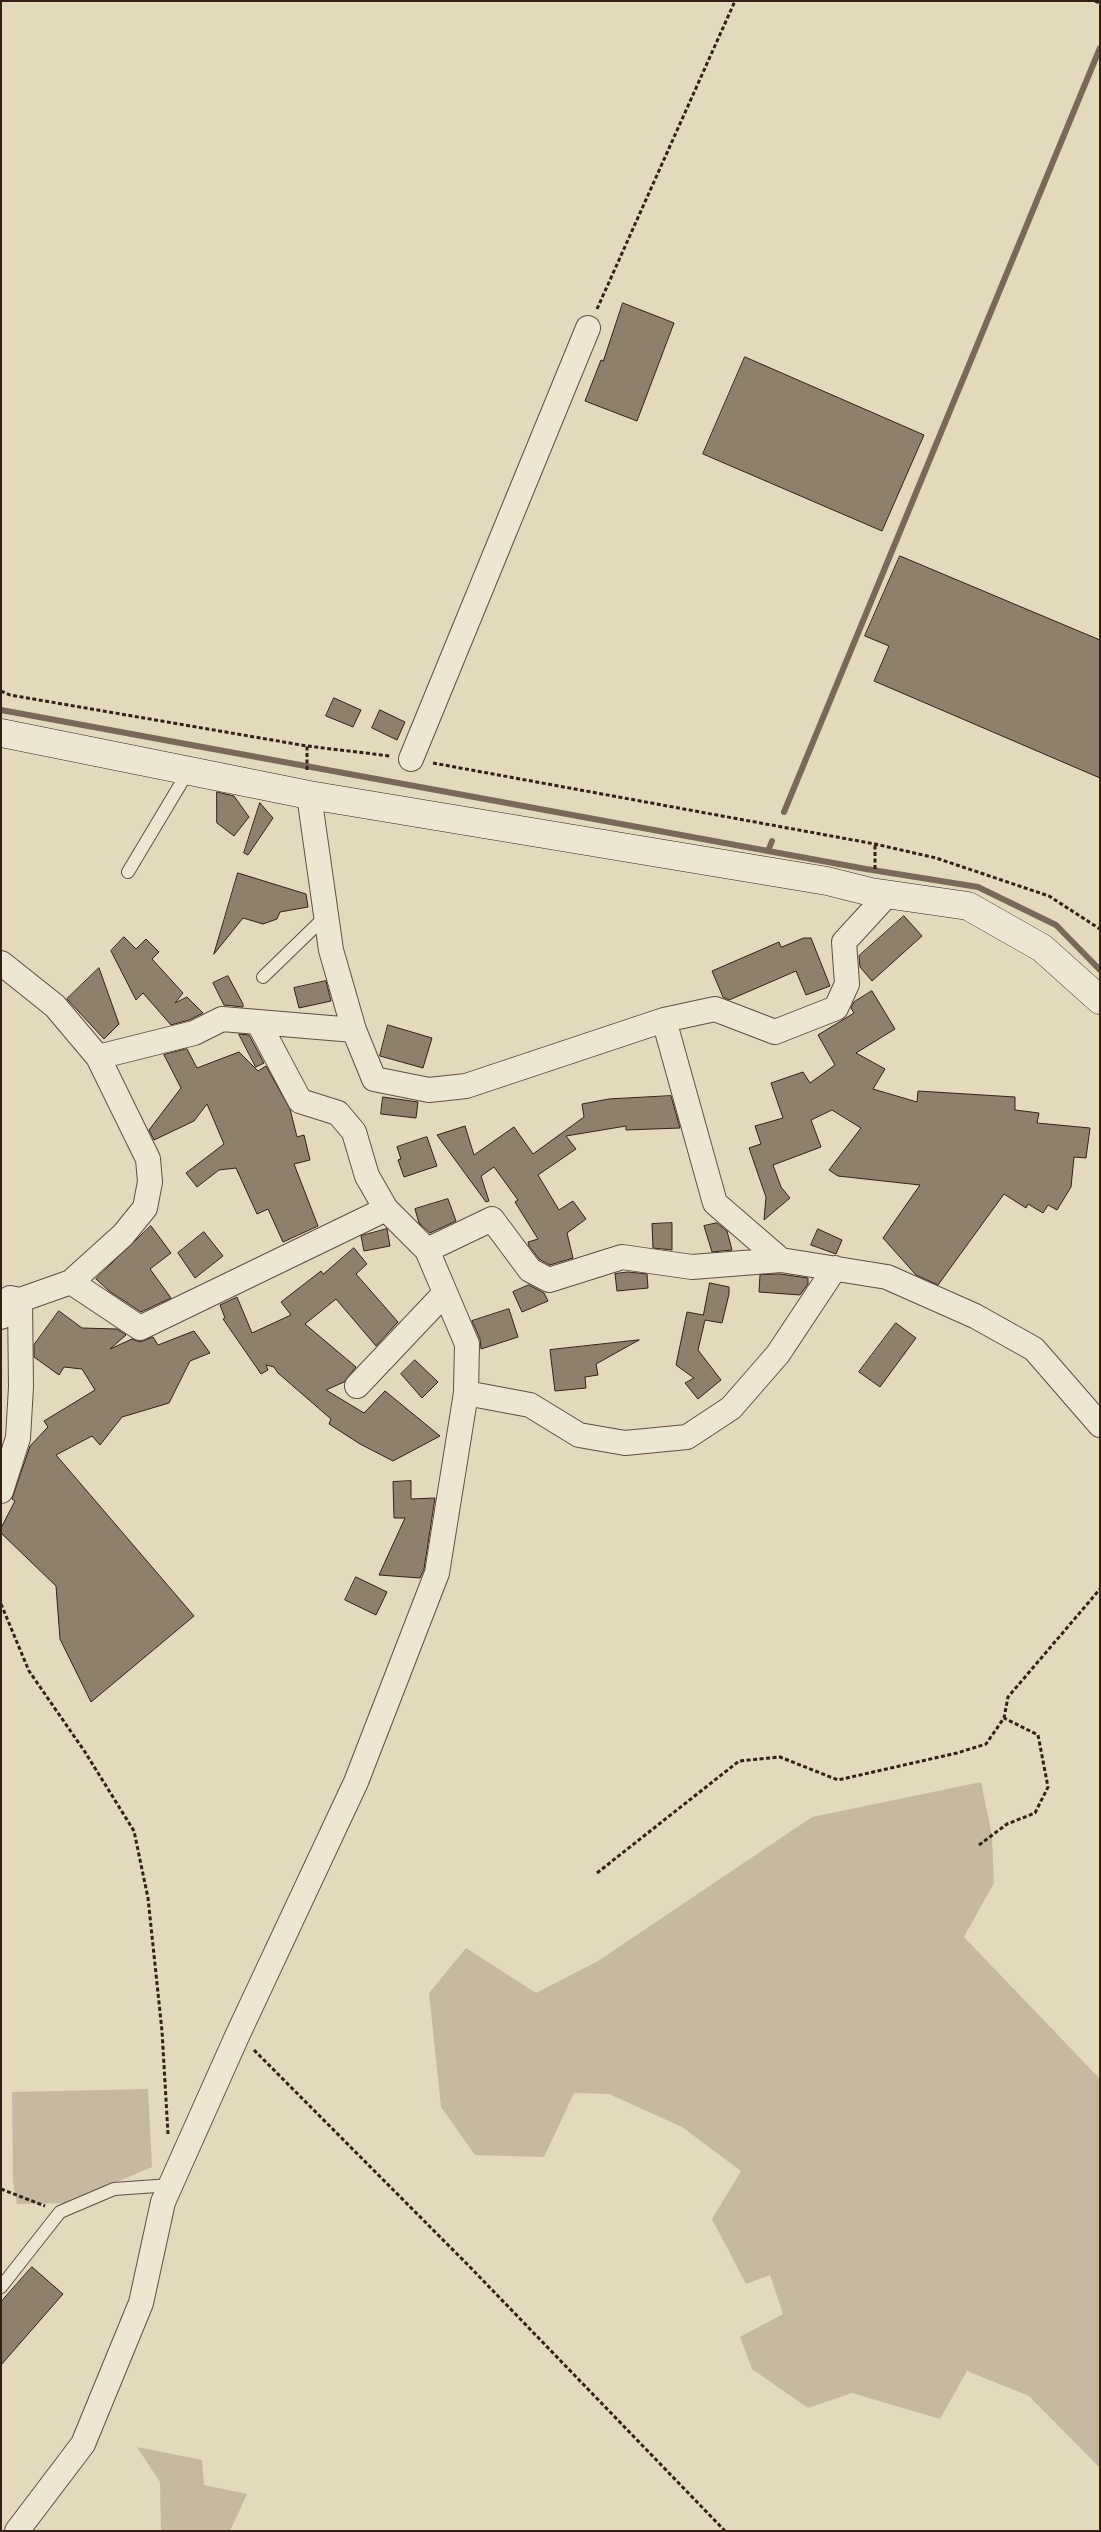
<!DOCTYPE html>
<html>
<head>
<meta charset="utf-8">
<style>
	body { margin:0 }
	#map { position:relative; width:1101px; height:2532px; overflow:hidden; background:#e3d9bc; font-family:"Libre Caslon Text",serif }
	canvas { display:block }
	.frame { position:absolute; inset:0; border:2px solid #352018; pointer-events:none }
</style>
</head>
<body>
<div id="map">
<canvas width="1101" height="2532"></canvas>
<div class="frame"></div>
</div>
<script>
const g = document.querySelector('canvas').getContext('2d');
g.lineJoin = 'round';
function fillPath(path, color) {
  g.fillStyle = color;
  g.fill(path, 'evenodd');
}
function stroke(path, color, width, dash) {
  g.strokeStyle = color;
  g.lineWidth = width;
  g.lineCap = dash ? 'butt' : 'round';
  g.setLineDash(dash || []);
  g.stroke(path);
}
const green = new Path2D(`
	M981,1782L992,1836L994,1883L964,1937L1100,2079V2468L1029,2396L967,2371L940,2419L852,2393L808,2408L752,2369L740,2337L783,2314L770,2275L746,2284L712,2219L741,2171L682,2127L609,2094L574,2093L544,2157L475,2155L441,2107L429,1993L466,1948L536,1993L598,1961L812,1817Z
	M148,2089L152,2167L67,2203L17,2204L13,2182L12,2092Z
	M137,2447L202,2460L204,2485L247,2494L230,2531H161L160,2482Z`);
const stream = new Path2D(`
	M1,710L866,869L978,887L1056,925L1100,970
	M784,812L1100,48
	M768,851L772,841`);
const building = new Path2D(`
	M623,303L674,323L637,421L585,401L601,360L603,361Z
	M745,357L924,435L882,531L703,454Z
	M900,556L1100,640V778L874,681L889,646L865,636Z
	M334,698L361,710L353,727L326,716Z
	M380,710L405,722L397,740L372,728Z
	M217,792L234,796L249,817L234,836L217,823Z
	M260,803L273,818L248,855L244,853Z
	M238,873L306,894L308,907L280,912L277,919L263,924L243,918L214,954Z
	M904,916L922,936L872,981L860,967L859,956Z
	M124,937L136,949L146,939L159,952L152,959L183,993L175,1003L187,997L203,1013L189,1020L171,1025L143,993L136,1000L111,951Z
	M804,938H811L830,986L806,995L796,971L729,1000L723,997L712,971L779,942L781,947Z
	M99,968L119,1024L104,1039L67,999Z
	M228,976L243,1004V1007L224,1005L213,983Z
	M326,981L331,1001L299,1008L294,988Z
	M872,991L895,1029L856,1053L885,1069L873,1089L917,1102L918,1091L1015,1097V1110L1039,1113L1037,1123L1090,1128L1086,1158L1074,1157L1071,1187L1057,1210L1048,1205L1043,1213L1028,1204L1026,1208L1004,1194L938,1285L916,1275L883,1238L920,1185L838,1176L829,1170L861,1128L832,1110L811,1120L821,1147L773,1165L781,1187L790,1198L764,1220L766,1197L749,1148L761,1144L755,1126L783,1118L771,1083L803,1072L810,1083L835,1065L818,1035L854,1013L851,1008L854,1002Z
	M388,1025L432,1038L423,1068L380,1056Z
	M239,1034L249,1035L264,1063L256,1067Z
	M187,1049L197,1068L239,1052L258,1071L266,1066L290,1109L297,1137L304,1135L310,1160L294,1164L318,1226L283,1242L268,1209L257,1214L236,1168L219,1170L197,1187L186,1173L224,1144L207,1104L194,1121L154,1140L149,1130L181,1088L164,1055Z
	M671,1096L680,1128L626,1130V1126L566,1136L576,1149L538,1175L559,1210L573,1201L586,1219L567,1233L573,1258L550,1265L539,1259L529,1246L528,1242L538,1239L515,1202L518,1200L494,1167L481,1176L489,1201L486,1202L437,1135L465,1126L474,1155L514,1127L533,1154L584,1117L582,1104L609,1099Z
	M383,1097L418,1102L416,1118L381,1114Z
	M427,1137L437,1166L404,1177L398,1160L401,1159L397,1147Z
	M448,1199L456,1221L430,1233L419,1223L415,1209Z
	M672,1223V1250L653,1248L652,1224Z
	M717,1223L727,1231L732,1250L712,1252L704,1226Z
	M151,1226L171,1253L150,1269L171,1298L141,1312L109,1291L96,1279Z
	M387,1229L390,1246L364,1251L361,1236Z
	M818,1229L842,1240L836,1254L811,1245Z
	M204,1232L223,1256L195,1278L178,1253Z
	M354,1248L367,1264L356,1274L398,1322L376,1346L336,1299L305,1324L356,1367L344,1382L326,1390L364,1413L385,1391L440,1436L393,1461L360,1444L329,1424L331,1419L278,1373L274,1367L266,1365L268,1370L261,1374L223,1319L225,1318L220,1305L237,1297L252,1333L291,1315L281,1302L321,1271L323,1274Z
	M628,1272L647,1274L648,1288L617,1291L615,1274Z
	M780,1274L808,1278V1284L800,1295L759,1292L760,1275Z
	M710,1283L729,1287V1294L722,1323L705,1320L698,1350L721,1380L698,1399L685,1383L694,1378L676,1365L687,1312L703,1315Z
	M529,1285L544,1293L548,1301L522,1312L513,1292Z
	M509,1309L518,1337L481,1349L480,1339L472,1321Z
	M59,1311L82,1328L117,1329L126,1335L110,1349L132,1339L140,1342L153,1337L158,1345L194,1331L210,1353L190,1361L169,1403L122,1417L100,1445L92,1436L56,1455L194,1616L91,1702L60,1639L56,1586L1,1533V1528L15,1501L12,1499L30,1446L48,1427L44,1421L95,1390L82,1369L64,1367L59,1375L34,1357V1345Z
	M896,1323L916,1338L880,1387L859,1372Z
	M639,1340L596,1364L598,1375L585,1377L586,1388L555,1391L550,1350Z
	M415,1360L438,1382L422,1398L401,1374Z
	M411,1481V1499L435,1498L424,1569L420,1578L379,1575L405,1518H394L393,1482Z
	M356,1577L387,1592L376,1615L345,1600Z
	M32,2267L63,2294L1,2365V2302Z`);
const path = new Path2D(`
	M1095,1L1100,3
	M597,309L735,1
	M1,691L10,695L307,746L390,756
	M433,763L875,844L936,858L1049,896L1100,929
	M307,770V746
	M875,869V844
	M1,1604L29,1671L85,1752L134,1831L148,1898L162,2031L168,2134
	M979,1845L1007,1824L1035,1813L1048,1787L1038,1735L1004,1718
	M597,1873L739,1761L780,1757L838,1780L957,1753L986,1744L1004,1718L1008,1697L1100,1589
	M254,2050L470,2267L725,2531
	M1,2189L45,2206`);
const lane = new Path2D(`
	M128,872L189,770
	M263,977L327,915
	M1,2287L60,2212L114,2189L171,2185`);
const street = new Path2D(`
	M411,759L588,328
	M309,795L331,950L354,1030L374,1079L429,1090L466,1086L664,1020L715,1009L775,1032L836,1008L847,984L844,942L888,894
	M1,963L55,1006L98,1057L194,1033L222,1019L354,1030
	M664,1020L715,1203L781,1260L887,1277L975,1316L1034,1349L1100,1425
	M258,1022L300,1101L338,1113L354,1132L367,1176L386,1209
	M71,1282L140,1328L386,1209L427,1250L492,1219L530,1270L549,1280L622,1257L692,1267L781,1260
	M1,1317L20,1300L71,1282L123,1235L145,1208L150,1182L148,1159L98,1057
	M357,1386L445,1293
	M466,1393L530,1405L579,1435L625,1443L687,1437L731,1408L778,1354L835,1268
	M1,1491L18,1438L21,1387L20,1300L10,1298
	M17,2531L83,2444L141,2303L163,2202L238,2034L356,1782L437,1573L466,1393L467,1344L427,1250`);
const secondary = new Path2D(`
	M1,733L309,795L827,881L871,892L968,906L1042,948L1100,1000`);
fillPath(green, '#c5baa0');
stroke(stream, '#7a6959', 6);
fillPath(building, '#8f806d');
stroke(building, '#352018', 1);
stroke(lane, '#604e41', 14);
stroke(street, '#604e41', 26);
stroke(secondary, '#352018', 29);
stroke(path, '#352018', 3, [4, 2.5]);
stroke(lane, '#ede6d3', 12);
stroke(street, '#ede6d3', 24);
stroke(secondary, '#ede6d3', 28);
</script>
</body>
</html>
